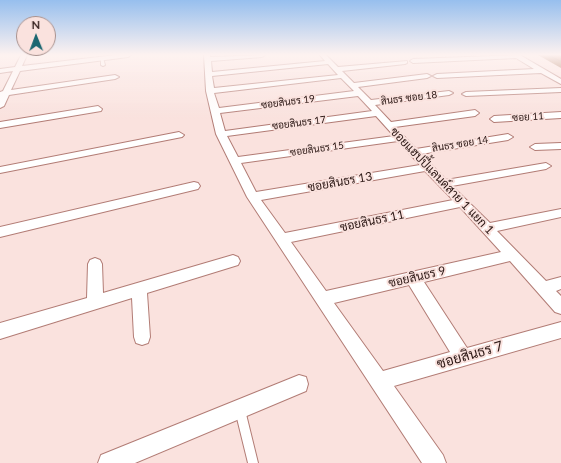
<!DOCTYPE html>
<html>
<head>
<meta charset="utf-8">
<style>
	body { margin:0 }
	#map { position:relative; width:561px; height:463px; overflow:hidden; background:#fae2de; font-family:Lato,sans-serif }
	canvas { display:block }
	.north { position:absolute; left:16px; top:16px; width:40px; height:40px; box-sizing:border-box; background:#fae2de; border:1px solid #a8918e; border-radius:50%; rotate:359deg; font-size:11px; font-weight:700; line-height:16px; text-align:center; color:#2c1815 }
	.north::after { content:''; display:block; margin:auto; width:14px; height:18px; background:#1c6771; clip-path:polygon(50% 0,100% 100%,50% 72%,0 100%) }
</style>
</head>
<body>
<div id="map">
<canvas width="561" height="463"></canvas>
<div class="north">N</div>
</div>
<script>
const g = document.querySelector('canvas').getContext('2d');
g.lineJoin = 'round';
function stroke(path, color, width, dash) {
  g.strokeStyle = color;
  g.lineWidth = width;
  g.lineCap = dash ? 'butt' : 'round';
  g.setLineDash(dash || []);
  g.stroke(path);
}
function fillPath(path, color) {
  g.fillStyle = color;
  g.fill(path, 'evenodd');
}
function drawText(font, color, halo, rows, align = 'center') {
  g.font = font + ' Lato,Sarabun,sans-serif';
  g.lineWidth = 4;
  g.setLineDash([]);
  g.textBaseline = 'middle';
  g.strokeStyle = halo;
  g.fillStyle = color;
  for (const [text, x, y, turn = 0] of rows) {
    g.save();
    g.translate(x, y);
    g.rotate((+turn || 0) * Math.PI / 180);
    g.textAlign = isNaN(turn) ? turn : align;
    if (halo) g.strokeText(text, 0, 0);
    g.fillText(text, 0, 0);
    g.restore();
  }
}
const lane = new Path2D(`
	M102,57L103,58L105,65L103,66L101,65V58Z
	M240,405L243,407L245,410L258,463H248L235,410L237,407Z`);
const street = new Path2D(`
	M21,55H27L22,66L116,55H131L128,57L20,71L11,90L115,75L119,77L115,79L9,95L4,106L0,108V92L3,91L13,71L0,73V69L15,67Z
	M204,55H210V57L265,55L262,57L211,61L212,72L325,61L320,55H326L338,67L407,61V63L405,64L342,71L354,83L427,74L431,76L427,78L358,87L371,100L449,91L453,93L449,95L375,105L391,122L475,110L479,113L475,116L395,127L416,149L508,134L513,137L508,140L421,154L446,180L546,163L551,166L546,169L452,186L490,223L561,209V217L497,231L546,281L561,277V289L556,291L561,296V314L555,312L510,261L424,282L467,348L561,322V338L394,386L443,455L446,463H422L247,197L216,134L206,91ZM328,64L338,75L214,88L212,76ZM341,78L354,91L219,108L214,93ZM358,96L372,111L225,131L220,113ZM376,116L394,136L238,157L227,136ZM398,141L420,165L256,192L241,163ZM425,171L453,200L285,233L261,200ZM460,207L501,252L326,291L291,242ZM409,285L450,352L383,371L334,303Z
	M520,55L561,79V84L541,73L437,78L433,76L437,74L534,69L516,58L413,63L410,61L413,59Z
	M561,88V92L466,96L462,94L466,92Z
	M98,106L102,109L101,111L0,128V122Z
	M561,112V118L494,122L490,119L494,116Z
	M179,132L184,135L182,137L0,173V167Z
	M561,143V149L535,150L530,147L535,144Z
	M194,182L198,183L200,186L198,189L0,237V227Z
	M233,255L238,257L240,261L238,265L147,293L150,337L148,343L142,345L136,343L134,337L132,298L0,339V323L87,298L88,264L90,260L95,258L100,260L102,264L103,293Z
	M299,375L306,377L308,384L306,391L135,463H98L101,455Z`);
const wall = new Path2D(`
	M538,55H561V68Z`);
const building = new Path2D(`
	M549,55H561V61Z`);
const farStreetnames = [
	["สินธร ซอย 18",409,98,-7],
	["ซอยสินธร 19",288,102,-7],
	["ซอย 11",528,117,-4],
	["ซอยสินธร 17",299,123,-7],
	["สินธร ซอย 14",460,144,-9],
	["ซอยสินธร 15",317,149,-8]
];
const streetNames = [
	["ซอยแฮปปี้แลนด์สาย 1 แยก 1",442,181,46],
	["ซอยสินธร 13",340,182,-10],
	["ซอยสินธร 11",372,221,-12],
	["ซอยสินธร 9",417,277,-13]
];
const nearStreetnames = [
	["ซอยสินธร 7",470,355,-16]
];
stroke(lane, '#b27c75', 2);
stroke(street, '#b27c75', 2);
fillPath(lane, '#fff');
fillPath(street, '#fff');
fillPath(wall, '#8a461e');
fillPath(building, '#a05123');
stroke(building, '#703918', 1);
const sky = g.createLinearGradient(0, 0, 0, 119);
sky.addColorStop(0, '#97bfee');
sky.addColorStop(0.46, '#fdf2f0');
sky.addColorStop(1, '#fdf2f000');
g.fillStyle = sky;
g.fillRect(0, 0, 561, 119);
drawText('10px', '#2c1815', '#fae2de', farStreetnames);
drawText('12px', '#2c1815', '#fae2de', streetNames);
drawText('14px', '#2c1815', '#fae2de', nearStreetnames);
</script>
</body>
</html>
